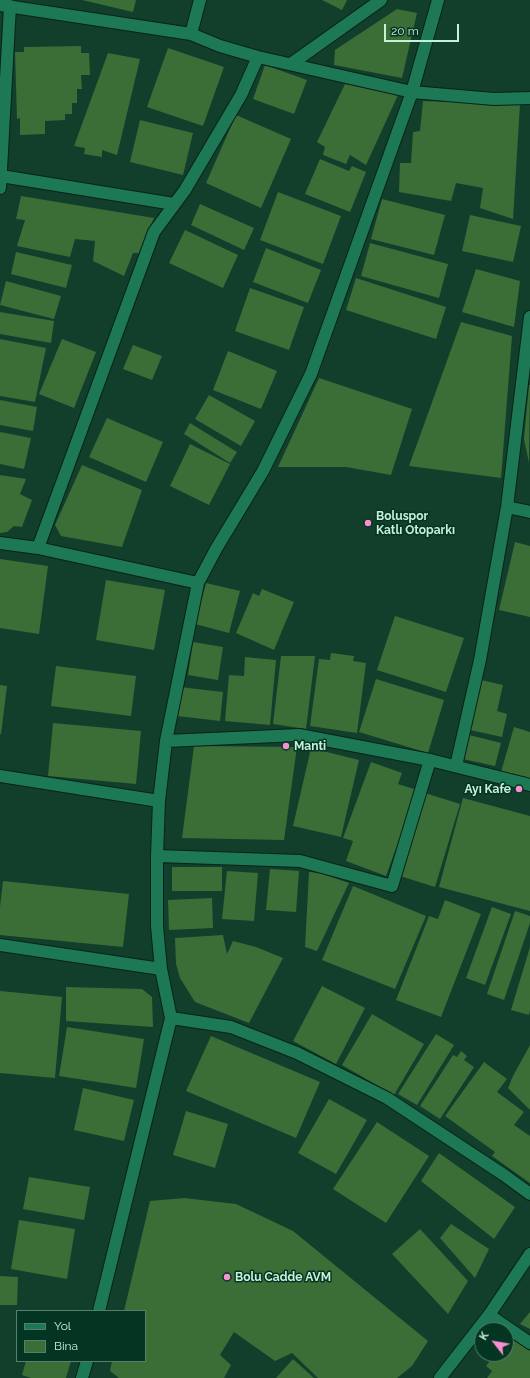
<!DOCTYPE html>
<html>
<head>
<meta charset="utf-8">
<style>
	body { margin:0 }
	#map { position:relative; width:530px; height:1378px; overflow:hidden; background:#113f2c; font-family:Raleway,sans-serif }
	canvas { display:block }
	.legend { position:absolute; left:16px; top:1310px; width:130px; height:52px; box-sizing:border-box; background:#043522; border:1px solid #52806c; margin:0; padding:5px 7px; list-style:none; font-size:12px; color:#c7f0db }
	.legend li { display:flex; align-items:center; gap:8px; height:20px }
	.legend b { width:20px; border:1px solid #52806c }
	.north { position:absolute; left:474px; top:1322px; width:40px; height:40px; box-sizing:border-box; background:#043522; border:1px solid #52806c; border-radius:50%; rotate:301deg; font-size:11px; font-weight:700; line-height:16px; text-align:center; color:#c7f0db }
	.north::after { content:''; display:block; margin:auto; width:14px; height:18px; background:#f690d0; clip-path:polygon(50% 0,100% 100%,50% 72%,0 100%) }
	.scale { position:absolute; left:384px; top:24px; width:75px; height:18px; box-sizing:border-box; border:2px solid #c7f0db; border-top:0; padding-left:5px; font-size:12px; line-height:14px; white-space:nowrap; color:#c7f0db; -webkit-text-stroke:3px #043522; paint-order:stroke }
</style>
</head>
<body>
<div id="map">
<canvas width="530" height="1378"></canvas>
<ul class="legend">
<li><b style="height:5px;background:#1d7855"></b>Yol</li>
<li><b style="height:11px;background:#3b6d37"></b>Bina</li>
</ul>
<div class="north">K</div>
<div class="scale">20 m</div>
</div>
<script>
const g = document.querySelector('canvas').getContext('2d');
g.lineJoin = 'round';
function fillPath(path, color) {
  g.fillStyle = color;
  g.fill(path, 'evenodd');
}
function stroke(path, color, width, dash) {
  g.strokeStyle = color;
  g.lineWidth = width;
  g.lineCap = dash ? 'butt' : 'round';
  g.setLineDash(dash || []);
  g.stroke(path);
}
function drawText(font, color, halo, rows, align = 'center') {
  g.font = font + ' Raleway,sans-serif';
  g.lineWidth = 3;
  g.setLineDash([]);
  g.textBaseline = 'middle';
  g.strokeStyle = halo;
  g.fillStyle = color;
  for (const [text, x, y, turn = 0] of rows) {
    g.save();
    g.translate(x, y);
    g.rotate((+turn || 0) * Math.PI / 180);
    g.textAlign = isNaN(turn) ? turn : align;
    if (halo) g.strokeText(text, 0, 0);
    g.fillText(text, 0, 0);
    g.restore();
  }
}
const building = new Path2D(`
	M82,0H136L133,12Z
	M322,0H347L342,10Z
	M397,9L417,13L402,78L334,65L335,50Z
	M81,46V53H89L90,75H81L82,89H77V103H72V114H65V120L45,121V134L20,135V118L17,119L15,52H24V47Z
	M168,48L224,67L203,126L147,107Z
	M108,53L140,59L117,155L102,150V157L84,154L85,148L74,146Z
	M265,65L307,80L294,114L253,99Z
	M345,84L398,95L366,165L350,155L346,164L323,155L325,147L317,142Z
	M423,101L520,104L513,219L480,208L483,188L456,183L451,201L399,192L400,163H411L413,132L420,131Z
	M236,115L291,139L261,208L206,183Z
	M140,120L193,133L183,175L130,162Z
	M320,159L349,171L352,166L366,172L350,212L305,194Z
	M278,192L341,216L323,264L260,240Z
	M21,196L154,218L139,253H133L124,276L93,261L95,241L75,239L70,257L17,246L25,220L16,219Z
	M382,199L445,215L434,255L371,239Z
	M200,204L254,228L244,250L191,225Z
	M470,215L521,226L513,262L462,251Z
	M185,230L238,255L223,288L169,263Z
	M370,243L448,264L439,298L361,276Z
	M266,248L321,270L308,303L253,282Z
	M16,252L72,265L66,288L11,274Z
	M476,269L520,281L514,327L462,312Z
	M356,278L446,307L436,339L346,310Z
	M6,281L61,296L54,319L0,305Z
	M250,288L304,307L289,350L235,331Z
	M0,312L54,321L51,343L0,334Z
	M461,322L512,336L501,478L409,466Z
	M0,339L46,348L35,402L0,396Z
	M62,339L96,352L74,408L39,394Z
	M133,345L162,356L152,380L123,369Z
	M228,351L277,371L261,409L213,390Z
	M319,378L412,409L391,475L346,467H278Z
	M529,385H530L529,463L524,439Z
	M209,395L255,421L241,446L195,419Z
	M0,400L37,407L33,431L0,425Z
	M107,418L163,442L146,482L89,457Z
	M190,423L237,452L230,463L184,434Z
	M0,432L31,438L24,469L0,464Z
	M190,444L230,464L209,505L170,486Z
	M82,465L142,490L122,547L61,536L55,525Z
	M0,475L26,479L20,494L32,500L22,527L14,526L7,532L0,533Z
	M515,542L530,546V617L499,610Z
	M0,559L48,566L39,634L0,628Z
	M106,580L165,590L154,650L96,640Z
	M206,583L240,591L229,633L195,624Z
	M262,589L294,602L274,650L236,633L253,593L259,596Z
	M395,616L464,638L446,692L377,670Z
	M193,642L223,647L218,680L188,675Z
	M331,653L354,656L353,661L366,663L357,733L310,726L319,659L330,660Z
	M281,656H315L306,729L273,724Z
	M245,657L276,660L270,725L225,721L229,675L244,676Z
	M56,666L136,676L131,716L51,706Z
	M376,679L444,700L428,753L359,732Z
	M481,680L503,685L497,711L507,714L502,737L470,730Z
	M0,685L7,686L1,734H0Z
	M180,687L223,692L220,721L177,716Z
	M53,723L141,731L136,784L48,776Z
	M514,727L530,732V780L501,772Z
	M469,735L501,743L495,766L463,759Z
	M194,746L297,747L284,840L182,838Z
	M311,748L359,760L341,837L293,826Z
	M371,762L402,773L398,784L417,790L386,876L346,861L353,841L343,838Z
	M425,793L460,804L435,887L400,876Z
	M463,798L530,816V911L439,887Z
	M172,867H222V891H172Z
	M270,869L299,871L296,912L266,910Z
	M227,871L258,873L254,921L222,919Z
	M309,872L320,873L349,883L317,951L305,947Z
	M3,881L129,894L123,947L0,935V907Z
	M353,886L426,916L395,989L322,960Z
	M212,898L213,928L169,930L168,900Z
	M445,900L481,914L441,1017L396,1000L429,916L438,919Z
	M492,907L511,914L485,985L466,978Z
	M515,911L530,916V923L504,1000L487,994Z
	M223,935L227,954L233,941L256,947L283,958L249,1023L195,1002L180,978L176,964L175,938Z
	M530,947V1010L529,1015L511,1010Z
	M322,986L365,1008L336,1064L293,1041Z
	M66,987L142,989L152,997L153,1027L66,1021Z
	M0,991L62,997L55,1078L0,1073Z
	M372,1014L424,1044L394,1095L342,1065Z
	M67,1027L144,1039L136,1088L59,1076Z
	M436,1034L454,1045L417,1105L398,1094Z
	M211,1036L320,1082L296,1138L186,1091Z
	M530,1045V1110L508,1088L513,1076Z
	M461,1051L467,1056L464,1060L474,1067L440,1119L420,1106L453,1055L457,1057Z
	M484,1062L507,1079L497,1092L524,1112L514,1125L530,1136V1183L492,1156L495,1152L445,1116Z
	M83,1088L134,1100L124,1141L74,1130Z
	M329,1099L367,1120L336,1174L298,1153Z
	M186,1111L228,1124L215,1168L173,1155Z
	M377,1122L429,1156L386,1223L333,1189Z
	M439,1153L515,1207L494,1239L421,1181Z
	M29,1177L90,1187L84,1220L23,1209Z
	M184,1198L236,1204L293,1231L428,1341L412,1366L397,1378H318L292,1353L275,1361L234,1332L220,1355L231,1365L224,1378H119L110,1371L112,1361H145V1311H124L150,1201Z
	M19,1220L75,1229L67,1279L11,1269Z
	M451,1224L489,1249L475,1278L440,1238Z
	M420,1229L468,1281L448,1314L392,1254Z
	M0,1276L18,1277L17,1305H0Z
	M530,1312V1329L520,1324Z
	M507,1336L530,1351V1378H487L492,1371L486,1366L495,1354H506Z
	M293,1359L314,1378H276Z
	M26,1361H71L66,1378H31L22,1375Z`);
const street = new Path2D(`
	M0,5L191,34L220,46L258,57L412,92L494,99L530,98
	M191,34L200,0
	M291,64L381,0
	M1,176L174,204
	M0,188L10,6
	M507,507L530,512
	M0,543L38,548L198,583
	M38,548L154,232L185,190L241,95L258,57
	M166,741L299,735L430,760L530,785
	M456,766L480,660L507,507L530,317
	M0,776L159,801
	M157,856L300,861L392,886L430,760
	M0,945L161,969
	M171,1018L231,1027L297,1053L387,1098L504,1175L530,1194
	M99,1311L171,1018L161,969L157,926V856L159,801L166,741L198,583L216,549L263,471L311,374L412,92L438,0
	M489,1315L530,1343
	M82,1378L87,1361
	M440,1378L489,1315L530,1254`);
const markers = [
	[368,523,4,"#f690d0"],
	[286,746,4,"#f690d0"],
	[519,789,4,"#f690d0"],
	[227,1277,4,"#f690d0"]
];
const poiNames = [
	["Boluspor",376,516],
	["Katlı Otoparkı",376,530],
	["Manti",294,746],
	["Ayı Kafe",511,789,"right"],
	["Bolu Cadde AVM",235,1277]
];
fillPath(building, '#3b6d37');
stroke(street, '#082317', 14);
stroke(street, '#1d7855', 12);
for (const [x, y, r, color] of markers) {
  const dot = new Path2D();
  dot.arc(x, y, r, 0, 2 * Math.PI);
  g.fillStyle = color;
  g.fill(dot);
  stroke(dot, '#043522', 1.5);
}
drawText('bold 12px', '#c7f0db', '#043522', poiNames, 'left');
</script>
</body>
</html>
